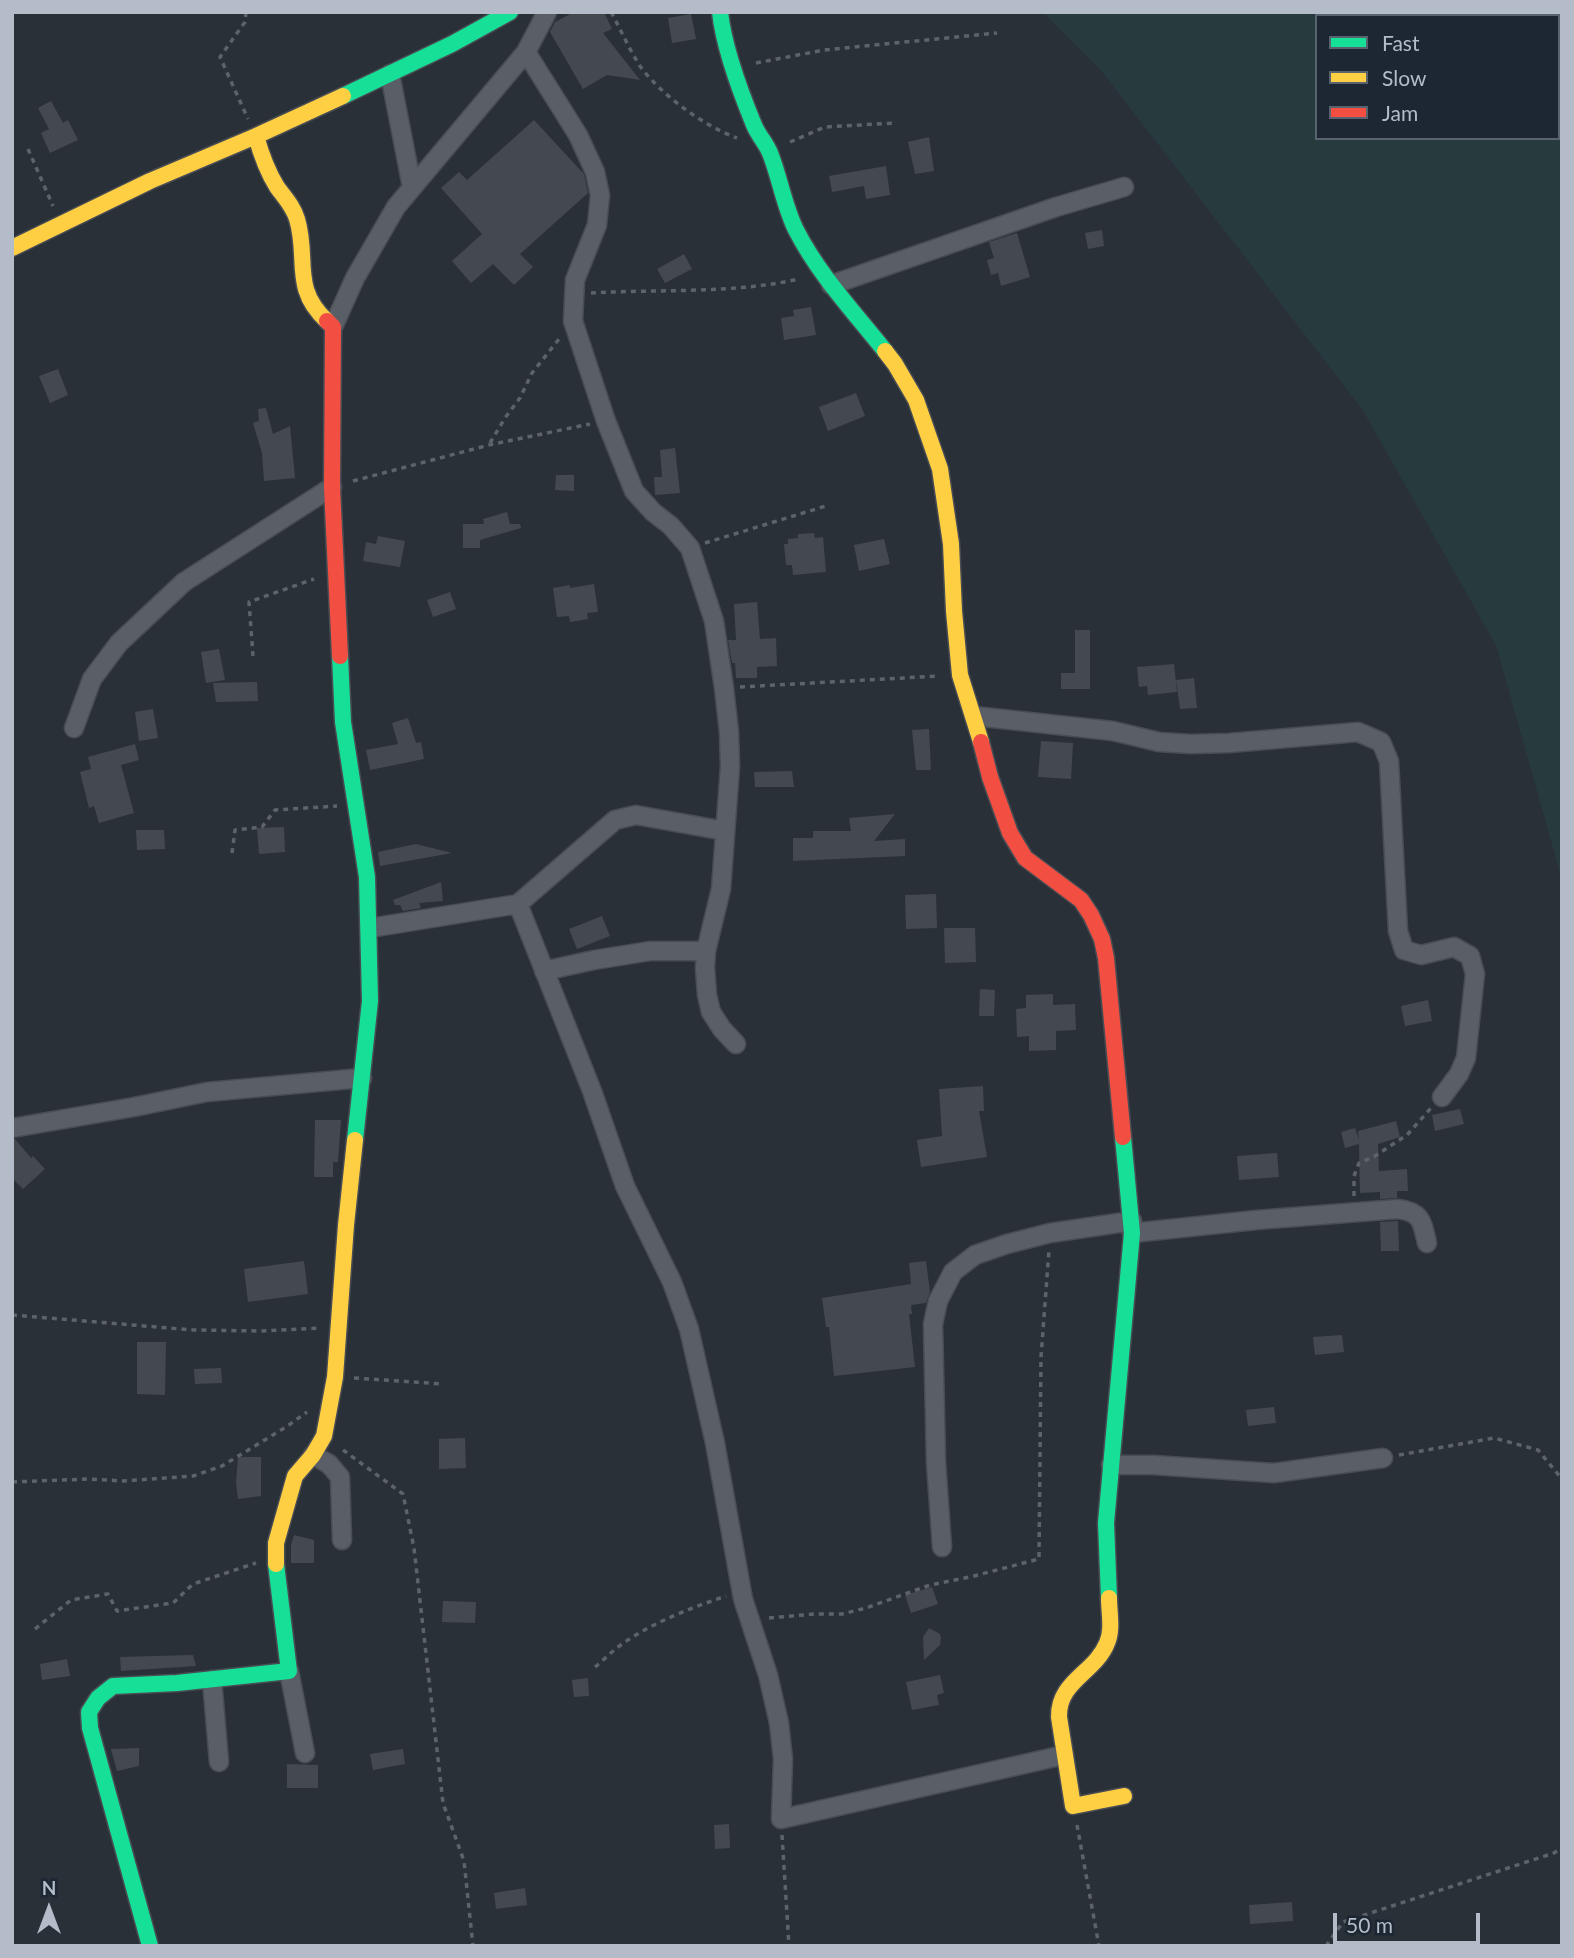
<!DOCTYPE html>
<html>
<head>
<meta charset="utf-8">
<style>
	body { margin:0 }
	#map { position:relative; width:1574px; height:1958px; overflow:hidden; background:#2a3038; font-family:Lato,sans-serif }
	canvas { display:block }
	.frame { position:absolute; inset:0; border:14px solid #b4bcc9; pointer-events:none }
	.legend { position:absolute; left:1315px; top:14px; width:245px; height:126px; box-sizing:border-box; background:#1d2633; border:2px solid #59626f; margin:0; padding:9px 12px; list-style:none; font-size:21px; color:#b4bcc9 }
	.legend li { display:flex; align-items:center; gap:14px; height:35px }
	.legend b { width:35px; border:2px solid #59626f }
	.north { position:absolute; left:14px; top:1874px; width:70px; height:70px; -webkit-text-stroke:5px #1d2633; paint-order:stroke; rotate:0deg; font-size:19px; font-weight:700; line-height:28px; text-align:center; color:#b4bcc9 }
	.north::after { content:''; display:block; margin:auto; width:24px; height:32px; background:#b4bcc9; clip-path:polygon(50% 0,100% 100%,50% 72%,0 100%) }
	.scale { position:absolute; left:1333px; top:1913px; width:147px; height:32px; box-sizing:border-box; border:4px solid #b4bcc9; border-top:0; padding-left:9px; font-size:21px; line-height:24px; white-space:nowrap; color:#b4bcc9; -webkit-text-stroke:5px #1d2633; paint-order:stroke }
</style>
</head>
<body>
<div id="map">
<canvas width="1574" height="1958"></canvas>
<div class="frame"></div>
<ul class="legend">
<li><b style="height:9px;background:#16e098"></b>Fast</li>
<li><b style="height:9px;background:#ffcf43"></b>Slow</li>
<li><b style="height:9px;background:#f24e42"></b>Jam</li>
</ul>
<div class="north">N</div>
<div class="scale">50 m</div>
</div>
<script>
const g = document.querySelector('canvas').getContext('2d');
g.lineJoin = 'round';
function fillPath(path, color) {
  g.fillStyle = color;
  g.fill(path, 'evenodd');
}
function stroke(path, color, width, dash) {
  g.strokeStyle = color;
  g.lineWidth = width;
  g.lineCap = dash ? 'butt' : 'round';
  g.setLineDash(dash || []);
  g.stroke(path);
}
const green = new Path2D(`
	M1043,12H1562V880L1496,645L1362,409L1100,69ZM1317,16H1558V138H1317Z`);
const building = new Path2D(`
	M574,12H604L612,29L603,33L640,80L607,75L583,89L550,32L555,22Z
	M691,14L696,39L672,43L668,18Z
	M51,101L63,123L68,120L78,140L50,153L41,133L49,129L38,108Z
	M534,120L584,174L588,193L520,254L533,267L514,285L493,264L471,283L452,261L482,234L441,188L459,172L467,180Z
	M929,137L934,171L915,174L908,142Z
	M886,166L890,195L866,199L864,186L832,192L829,176Z
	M1102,230L1104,246L1088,249L1085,233Z
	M1017,233L1030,277L1001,286L998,273L991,275L987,260L994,258L989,242Z
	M684,254L692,269L665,283L657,269Z
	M811,307L816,335L784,340L781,318L794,316L793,310Z
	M58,369L68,395L50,403L39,376Z
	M856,393L865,416L828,431L819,407Z
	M266,408L273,434L290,426L295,478L264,481L262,453L253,423L259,421L258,409Z
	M675,448L680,493L655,495L654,477H662L660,450Z
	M556,475H574V491L555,490Z
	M507,512L510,524H520L521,528L480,540V548H463V524H484L483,519Z
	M814,533L815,538L823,537L826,572L793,575L792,565H786L784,544H788V539L798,538V534Z
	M378,536L405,541L400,567L363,561L366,542L376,544Z
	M884,539L890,564L859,571L854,545Z
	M594,584L598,612L587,613L588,619L570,622L569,616L557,617L553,588L570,585V588Z
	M450,592L456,609L433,617L427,600Z
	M757,602L760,639L776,638L777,666L757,667V678H736L735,663H732L728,640H736L734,604Z
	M1075,630H1090V689H1061V673H1075Z
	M219,649L225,680L206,683L201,652Z
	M1174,664L1177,692L1148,695L1147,686L1139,687L1137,667Z
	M1194,678L1197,708L1180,709L1176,680Z
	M257,682L258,701L216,702L213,683Z
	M153,709L158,738L139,741L135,712Z
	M408,718L416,743L421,742L424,759L370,770L366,750L398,744L392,723Z
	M929,729L931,770H916L912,730Z
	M1041,741L1073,743L1071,779L1038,777Z
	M135,744L139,760L121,765L134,813L99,823L94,806L89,808L80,772L91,769L88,757Z
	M792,771L794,787H755L754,772Z
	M895,814L874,841L905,839V856L793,861V838H813V831H851L849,818Z
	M284,827L285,852L259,854L257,828Z
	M136,830H164L165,849L137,850Z
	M416,844L452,853L380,866L378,852Z
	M441,882L443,901L419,903L421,908L403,911L400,905H395L393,900Z
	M936,894L937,928L906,929L905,895Z
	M602,916L610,936L577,949L569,929Z
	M944,928H975L976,962L945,963Z
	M980,989L995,990L994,1016H979Z
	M1053,994V1005L1075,1004L1076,1030L1056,1031V1050L1029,1051V1036L1017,1037L1016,1009L1026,1008V995Z
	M1428,1000L1432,1021L1405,1026L1401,1006Z
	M983,1086L984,1111H979L987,1157L921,1167L917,1140L942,1136L939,1089Z
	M1460,1109L1464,1124L1435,1131L1432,1115Z
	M315,1120H341L338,1162H333V1177H314Z
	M1396,1121L1400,1137L1378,1144L1379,1171L1407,1169L1408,1191H1397V1198L1380,1199V1192L1360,1193L1359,1144L1345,1148L1341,1132L1355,1128L1359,1140L1358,1131Z
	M12,1139H15L31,1158L33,1156L45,1169L23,1189L12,1178Z
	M1277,1153L1279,1177L1239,1180L1237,1156Z
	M1398,1221L1399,1251H1381L1380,1222Z
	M304,1261L308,1294L248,1302L244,1269Z
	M926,1261L930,1292L926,1303L911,1305L912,1314H909L915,1367L834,1376L829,1327H826L822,1298L911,1284L909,1263Z
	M1342,1335L1344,1352L1315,1355L1313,1337Z
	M137,1342H166L165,1395L137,1394Z
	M221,1368L222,1383L195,1384L194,1369Z
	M1274,1407L1276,1423L1248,1426L1246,1410Z
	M465,1438L466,1468L439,1469V1439Z
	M238,1457H261V1496L238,1499L236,1483Z
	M294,1535L314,1540V1563H291V1545Z
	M932,1587L938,1604L911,1613L905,1595Z
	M443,1601L476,1602L475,1623L442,1622Z
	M929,1628L940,1634L941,1639L940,1645L924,1660L923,1637Z
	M193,1655L196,1666L121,1671L120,1657Z
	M67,1659L70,1676L42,1680L40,1664Z
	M940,1675L944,1693L937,1695L939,1705L912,1710L906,1682Z
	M588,1678L589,1696L574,1697L572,1680Z
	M139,1748V1766L117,1771L111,1749Z
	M403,1749L405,1764L373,1770L370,1754Z
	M287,1764L318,1765V1788H287Z
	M729,1824L730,1848L715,1849L714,1825Z
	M525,1888L527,1905L496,1909L494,1893Z
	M1292,1902L1293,1921L1250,1924L1249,1905Z`);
const path = new Path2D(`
	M246,12L245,22L220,57L248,119
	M611,12C621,30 629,49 640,66C661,95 704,126 737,138
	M756,63L824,50L997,33
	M790,142L825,127L895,123
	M28,149L53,206
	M591,293C659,289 732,294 799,279
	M490,443L505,418L520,398L532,373L559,339
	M353,481L489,445L590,424
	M705,543L826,506
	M253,656L249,602L314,579
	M740,687L939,676
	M232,853L235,830L262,827L275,810L337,806
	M1354,1196V1176L1359,1163L1375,1156L1407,1135L1431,1108
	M12,1315L193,1330L261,1331L319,1328
	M354,1378L443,1384
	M343,1450L403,1494L414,1548L443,1803L464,1861L473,1946
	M1399,1455L1494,1438L1538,1450L1562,1479
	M12,1482L88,1479L123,1481L193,1476L222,1466L286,1427L307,1412
	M769,1618L814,1614H842L866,1608L930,1585L974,1576L1039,1559L1041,1357L1049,1250
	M35,1629L71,1600L108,1594L117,1611L173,1603L193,1584L256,1563
	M595,1667C605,1659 614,1649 625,1642C656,1621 691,1608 726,1596
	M1077,1825L1099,1946
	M782,1835L789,1946
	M1326,1946L1343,1922L1554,1853L1562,1848`);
const street = new Path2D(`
	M526,52L578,135L595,172L600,195L597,225L575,280L573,321L606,421L634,491L653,512L671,526L690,548L714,621L724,688L729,732L730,767L721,889L706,951L705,968L707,995L711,1012L722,1029L736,1044
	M390,74L412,187
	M831,285L1056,207L1124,187
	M333,327L355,278L396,207L526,52L547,12
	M974,716L1113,731L1159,742L1191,744L1229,743L1358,732L1381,742L1389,761L1398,931L1404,950L1421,955L1454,947L1470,956L1475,974L1466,1058L1459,1074L1442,1097
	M74,728L92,679L119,643L184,582L332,487
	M518,904L592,1091L625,1186L672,1282L689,1329L715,1443L743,1599L768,1675L779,1723L783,1759L781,1819L1064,1755
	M370,928L518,904L615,820L636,815L725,831
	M544,971L594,960L650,951H706
	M12,1128L134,1107L207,1092L362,1078
	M1132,1233L1256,1220L1398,1209C1422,1212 1422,1222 1427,1243
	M313,1455L329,1464L340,1477L342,1540
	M1111,1465H1153L1274,1473L1383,1458
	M942,1547L936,1462L933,1324L938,1301L953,1272L975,1255L1007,1244L1050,1233L1132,1221
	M289,1671L305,1753
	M212,1680L219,1762`);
const fast = new Path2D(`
	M720,12C724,49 740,91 754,125C758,135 766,143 770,153C780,178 784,206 796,230C819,275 854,312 885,351
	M343,96L452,44L510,12
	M340,656L343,722L367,877L370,1001L355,1140
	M1109,1598L1106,1523L1132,1233L1123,1137
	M150,1946L90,1728L89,1712L98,1698L113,1686L177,1683L289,1671L276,1564`);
const slow = new Path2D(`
	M256,136C261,154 267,171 277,187C285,198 293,206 297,219C309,259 291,288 327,321
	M12,248L150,181L256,136L343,96
	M885,351L895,364L916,400L940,469L951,544L954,611L960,675L981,742
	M276,1564V1543L295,1476L313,1455L324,1436L335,1377L346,1225L355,1140
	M1109,1598C1109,1613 1113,1630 1107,1643C1095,1673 1058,1681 1059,1717L1073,1806L1124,1796`);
const jam = new Path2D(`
	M327,321L333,327L332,487L340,656
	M981,742L990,777L1010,833L1025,858L1081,900L1091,915L1102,939L1106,958L1123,1137`);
fillPath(green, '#273a3e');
fillPath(building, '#444950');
stroke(street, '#484c53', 21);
stroke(fast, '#484c53', 19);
stroke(slow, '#484c53', 19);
stroke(jam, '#484c53', 19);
stroke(path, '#5d636a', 3.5, [5, 5]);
stroke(street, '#5a5e66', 18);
stroke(fast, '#16e098', 16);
stroke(slow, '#ffcf43', 16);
stroke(jam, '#f24e42', 16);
</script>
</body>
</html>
